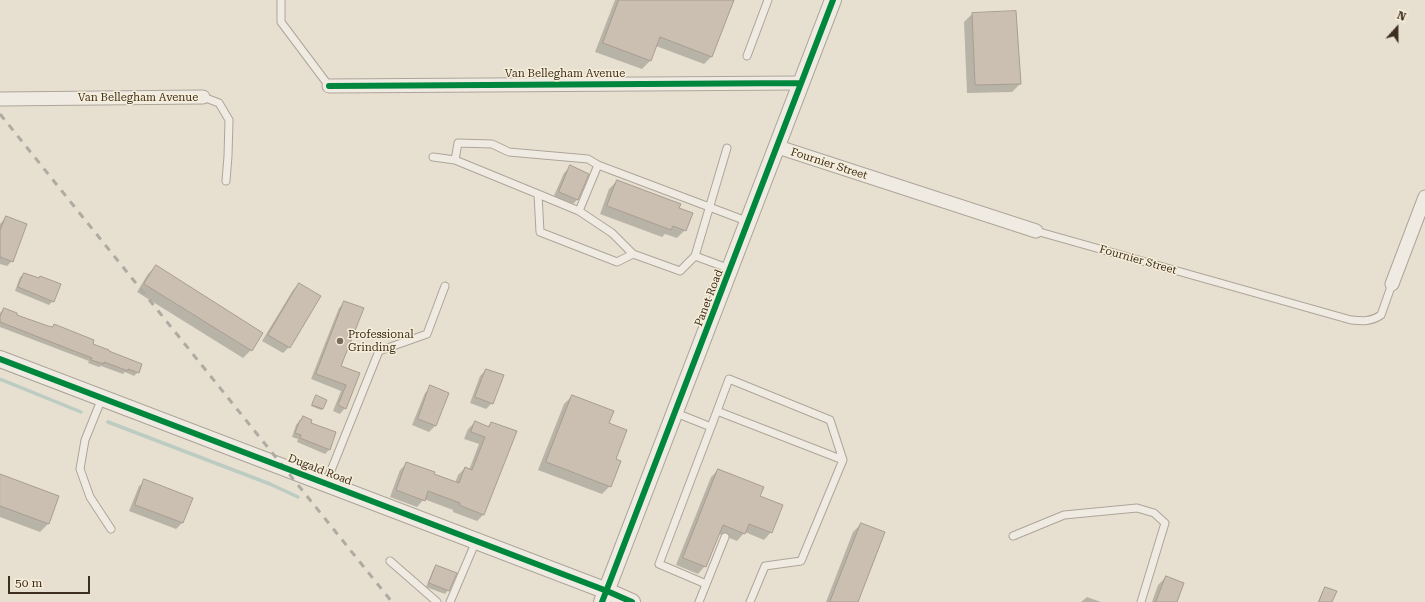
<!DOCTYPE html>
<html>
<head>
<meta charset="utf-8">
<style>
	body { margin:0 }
	#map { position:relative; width:1425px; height:602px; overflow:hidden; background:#e7e0d1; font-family:"Roboto Serif",serif }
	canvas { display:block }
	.north { position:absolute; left:1377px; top:8px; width:40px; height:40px; -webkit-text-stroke:3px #f7eed8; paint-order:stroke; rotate:21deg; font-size:11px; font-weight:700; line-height:16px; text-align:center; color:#3d2e20 }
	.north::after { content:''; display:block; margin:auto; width:14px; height:18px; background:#3d2e20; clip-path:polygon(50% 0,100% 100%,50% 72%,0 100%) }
	.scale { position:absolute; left:8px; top:576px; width:82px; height:18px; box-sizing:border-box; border:2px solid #3d2e20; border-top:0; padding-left:5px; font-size:12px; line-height:14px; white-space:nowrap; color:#3d2e20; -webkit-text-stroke:3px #f7eed8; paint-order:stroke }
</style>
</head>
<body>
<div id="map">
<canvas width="1425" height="602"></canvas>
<div class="north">N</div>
<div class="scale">50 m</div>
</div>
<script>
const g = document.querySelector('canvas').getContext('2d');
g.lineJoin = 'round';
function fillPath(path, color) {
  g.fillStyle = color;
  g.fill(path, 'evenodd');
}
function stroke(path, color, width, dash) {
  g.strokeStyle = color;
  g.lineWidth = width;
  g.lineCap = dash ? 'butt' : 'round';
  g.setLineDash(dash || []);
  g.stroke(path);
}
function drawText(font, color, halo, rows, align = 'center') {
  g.font = font + ' "Roboto Serif",serif';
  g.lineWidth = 3;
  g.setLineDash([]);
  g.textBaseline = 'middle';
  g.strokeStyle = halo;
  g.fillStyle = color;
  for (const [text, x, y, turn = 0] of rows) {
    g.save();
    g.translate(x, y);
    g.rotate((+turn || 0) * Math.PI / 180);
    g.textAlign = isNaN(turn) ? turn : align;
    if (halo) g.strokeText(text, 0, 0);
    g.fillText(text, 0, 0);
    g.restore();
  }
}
const shadow = new Path2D(`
	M615,0H733L712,56L704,64L656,46L650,61L642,69L595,52Z
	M972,14L1020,84L1012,92L967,93L964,22Z
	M570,167L577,200L571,206L553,198L564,173Z
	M617,181L678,209L685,230L677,238L665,234L662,237L600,214L609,189Z
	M6,217L12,261L7,266L0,264V224Z
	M156,266L262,333L251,350L243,358L137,292L148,274Z
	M24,274L38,279L40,277L53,301L49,305L15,291L20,277Z
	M299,284L289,347L283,353L262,341L293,290Z
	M345,302L340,366L359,374L345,408L340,414L333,411L341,391L311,379L339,308Z
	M4,309L16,315L91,344L138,372L134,376L125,372L123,374L101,366L99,367L88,363L89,361L0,327V313Z
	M486,370L492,403L486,409L470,403L480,376Z
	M431,387L435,426L429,432L412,425L425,393Z
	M572,396L608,424L615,459L610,486L602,494L538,470L564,404Z
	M316,397L323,409L321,410L311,406Z
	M303,417L310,424L329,450L325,454L297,442L298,439L292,437L296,425Z
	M475,422L487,427L491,423L484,514L477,521L453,512V510L424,499L417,507L390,497L400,470L407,463L455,483L458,475L465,468L469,470L479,444L464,439L468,429Z
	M718,470L759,496L771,532L764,540L745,532L737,541L719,534L705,566L698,574L676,565L711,477Z
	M0,475L58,496L48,524L40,532L0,517Z
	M145,481L192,498L182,523L176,529L129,511L139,486Z
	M861,524L857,602H826L853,532Z
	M437,566L448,590L445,594L426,587L433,570Z
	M1166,577L1176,602H1152L1158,585Z
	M1326,588L1331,602H1318L1322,592Z
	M1087,597L1101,602H1081Z`);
const stream = new Path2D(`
	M0,379L81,412
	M108,422L270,484L298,497`);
const building = new Path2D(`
	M619,0H734L712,57L660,37L651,61L603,43Z
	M1016,11L1021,84L975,85L972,13Z
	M570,165L589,174L578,200L559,192Z
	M617,180L681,204L679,208L693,213L686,231L673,226L671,230L607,206Z
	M6,216L27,224L13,262L0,257V231Z
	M156,265L263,333L252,351L144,284Z
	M24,273L39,278L40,276L61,284L54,302L18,287Z
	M299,283L321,296L290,348L268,335Z
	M344,301L364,308L341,366L360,373L346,409L338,405L346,385L316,374Z
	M4,308L17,313V315L48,326L53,327L54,324L94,340L93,344L109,350V351L142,364L139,373L128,369V371L104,362V364L91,360L92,358L0,322V317Z
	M486,369L504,375L493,404L475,397Z
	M430,385L449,393L436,426L418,419Z
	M316,395L327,400L323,409L312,405Z
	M572,395L614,411L609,423L627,430L616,459L621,461L611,487L546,462Z
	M303,416L312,420L311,423L336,432L330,450L300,438L301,435L295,433L300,420H301Z
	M475,421L489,427L491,422L517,431L484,515L459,505L460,503L428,491L425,501L396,490L406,462L435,472L434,474L459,483L465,467L472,470L485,437L471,432Z
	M718,469L764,487L760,496L783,505L772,533L749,524L745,534L723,525L706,567L683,558Z
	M0,474L59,496L49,524L0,506Z
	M144,479L193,498L183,523L135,505Z
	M861,523L885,532L858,602H830Z
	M436,565L457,573L449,591L429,583Z
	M1166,576L1184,583L1177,602H1156Z
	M1325,587L1337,591L1332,602H1319Z`);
const service = new Path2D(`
	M281,0V22L329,86
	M747,56L768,0
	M203,97L219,103L229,120L228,156L226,181
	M727,148L695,256L680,271L633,254L612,233L579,211L598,165L749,222
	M433,157L455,160
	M598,165L588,159L509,152L492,144L458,143L455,160L538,194L540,232L617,262L633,254
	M538,194L579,211
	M1036,231L1351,320C1362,321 1371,322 1381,315L1392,284
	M695,256L730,269
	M102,398L85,440L80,469L90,497L111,529
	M717,411L843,460
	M676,413L711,427L659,564L706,584
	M711,427L729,379L830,420L843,460L801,561L765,566L750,602
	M326,483L379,351L427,334L445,286
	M1013,536L1064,515L1137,508L1154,513L1165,523L1141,602
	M390,561L437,602
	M450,602L476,541
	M699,602L725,537`);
const minor = new Path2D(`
	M329,86L801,83
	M0,99L203,97
	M778,147L1036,231
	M1392,284L1425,197`);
const tertiary = new Path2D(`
	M0,359L607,591L632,602
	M602,602L833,0`);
const rail = new Path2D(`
	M0,114L392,602`);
const cycleway = new Path2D(`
	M329,86L801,83
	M0,359L607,591L632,602
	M602,602L833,0`);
const markers = [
	[340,341,4,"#786c5e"]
];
const streetNames = [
	["Van Bellegham Avenue",565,74],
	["Van Bellegham Avenue",138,98],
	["Fournier Street",829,164,18],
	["Fournier Street",1138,260,16],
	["Panet Road",709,298,-69],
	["Dugald Road",320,470,21]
];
const poiNames = [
	["Professional",348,335],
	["Grinding",348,348]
];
fillPath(shadow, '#0003');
stroke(stream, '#bcccc2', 3.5);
fillPath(building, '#cbbfb2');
stroke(building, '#a89c90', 1);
stroke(service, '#ada599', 9);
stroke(minor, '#ada599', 15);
stroke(tertiary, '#ada599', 18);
stroke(service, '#efebe3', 7);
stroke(minor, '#efebe3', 13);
stroke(tertiary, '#efebe3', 16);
stroke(rail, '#afaaa2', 3, [7, 7]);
stroke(cycleway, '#00873e', 6);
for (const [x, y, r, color] of markers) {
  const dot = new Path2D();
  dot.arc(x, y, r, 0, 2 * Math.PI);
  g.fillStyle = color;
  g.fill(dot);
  stroke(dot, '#f7eed8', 1.5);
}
drawText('11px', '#3d2e20', '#f7eed8', streetNames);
drawText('11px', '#3d2e20', '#f7eed8', poiNames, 'left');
</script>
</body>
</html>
